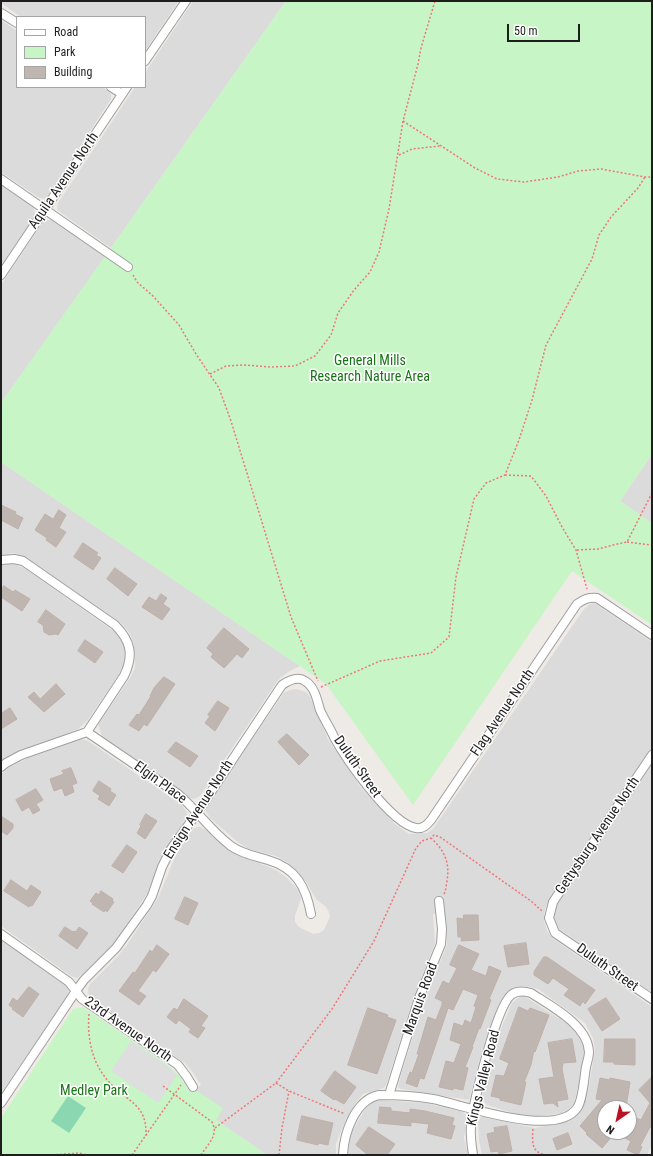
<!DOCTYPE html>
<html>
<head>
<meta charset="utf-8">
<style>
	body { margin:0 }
	#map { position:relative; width:653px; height:1156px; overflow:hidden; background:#eeeae5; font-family:"Roboto Condensed",sans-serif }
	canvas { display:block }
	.frame { position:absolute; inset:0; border:2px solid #1e1e1e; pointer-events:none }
	.legend { position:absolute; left:16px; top:16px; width:130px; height:72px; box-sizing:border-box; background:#fff; border:1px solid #a5a5a5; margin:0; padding:5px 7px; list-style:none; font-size:12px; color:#1e1e1e }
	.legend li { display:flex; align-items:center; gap:8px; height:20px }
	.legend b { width:20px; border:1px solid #a5a5a5 }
	.north { position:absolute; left:597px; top:1100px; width:40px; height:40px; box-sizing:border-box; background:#fff; border:1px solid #a5a5a5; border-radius:50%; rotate:214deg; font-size:11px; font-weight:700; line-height:16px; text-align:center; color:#1e1e1e }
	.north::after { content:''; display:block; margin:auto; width:14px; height:18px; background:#b12; clip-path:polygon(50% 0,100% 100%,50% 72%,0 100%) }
	.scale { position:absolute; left:507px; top:24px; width:73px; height:18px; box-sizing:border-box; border:2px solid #1e1e1e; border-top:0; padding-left:5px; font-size:12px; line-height:14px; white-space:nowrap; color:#1e1e1e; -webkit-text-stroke:3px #fff; paint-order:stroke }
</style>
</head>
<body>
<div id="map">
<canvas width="653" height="1156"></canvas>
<div class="frame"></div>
<ul class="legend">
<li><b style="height:5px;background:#fff"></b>Road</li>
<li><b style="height:11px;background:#c7f5c6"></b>Park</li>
<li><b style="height:11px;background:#bfb6b2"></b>Building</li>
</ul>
<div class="north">N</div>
<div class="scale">50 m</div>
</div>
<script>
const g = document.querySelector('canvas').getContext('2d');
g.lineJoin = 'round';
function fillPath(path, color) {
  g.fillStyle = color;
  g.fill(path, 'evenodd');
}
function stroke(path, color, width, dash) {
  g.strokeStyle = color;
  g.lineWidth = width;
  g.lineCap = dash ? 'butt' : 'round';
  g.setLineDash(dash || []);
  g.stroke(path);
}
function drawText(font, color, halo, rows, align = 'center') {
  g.font = font + ' "Roboto Condensed",sans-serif';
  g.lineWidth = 3;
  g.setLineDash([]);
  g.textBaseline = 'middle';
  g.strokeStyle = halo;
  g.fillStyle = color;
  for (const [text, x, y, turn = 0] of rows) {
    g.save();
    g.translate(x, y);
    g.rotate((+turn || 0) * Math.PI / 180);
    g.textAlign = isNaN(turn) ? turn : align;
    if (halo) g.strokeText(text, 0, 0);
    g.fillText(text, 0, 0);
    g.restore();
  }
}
const residential = new Path2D(`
	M1,1H179L145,51V17H21L1,3Z
	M193,1H286L111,248L60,212L57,209L58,203L135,87H145V73Z
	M1,20L17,31V87H102L109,91L111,95V99L48,196L44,199L38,197L1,172Z
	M1,185L34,207L35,217L1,267Z
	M48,220H53L105,257L1,403V285L43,222Z
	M652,454V523L620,501Z
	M1,462L300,666L288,672L278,680L200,796L194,799L189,798L171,783L102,736L98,724L130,678L135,668V653L133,642L130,634L122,624L25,557L13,553L1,555Z
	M1,563H12L24,568L118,634L124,645L126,656L123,668L115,680L87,721L78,729L1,762Z
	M594,603L652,642V751L546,906L544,914V921L547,931L552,938L652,1007V1145L647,1155H482L479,1140L478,1121L482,1116L535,1128L569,1121L577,1115L587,1098L595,1050L593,1038L585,1023L538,989L531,987L518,986L510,991L499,1004L482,1051L469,1100L401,1089L399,1088L398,1085L424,1001L447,945L446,925L443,911L433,914L435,943L414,997L386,1085L384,1088L363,1094L355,1104L344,1124L336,1144V1155H267L216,1120L194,1089L201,1085L194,1074L185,1063L89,997L88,989L90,984L116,958L127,945L158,898L175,857L191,831L196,827H200L206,830L225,847L233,853L276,870L287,878L298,890L301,898L295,916V922L299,927L313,934L319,933L324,930L330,917L329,912L326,907L316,899L307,883L298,872L287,862L276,856L249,849L239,843L210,818L205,809L208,803L284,693L290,690L296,689L306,692L311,699L328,739L362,789L395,824L409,834L427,833L433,829L584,609L590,604ZM605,1108H629V1132H605Z
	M81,739L88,741L182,805L187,813V816L178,832L163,853L147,894L112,946L83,974L77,978L71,976L1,926V774L10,767L28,758Z
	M652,764V993L558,928L554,922V915L556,905Z
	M1,939L65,984L69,990L68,995L1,1093Z
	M523,996L527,998L571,1026L579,1033L584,1044L586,1055L574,1103L569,1109L562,1113L538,1116L516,1114L487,1105L482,1099L494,1045L512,1003L518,998Z
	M379,1100L424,1103L462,1111L465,1114L467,1121L464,1138L468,1155H348L350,1135L364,1111L371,1102Z`);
const park = new Path2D(`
	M286,1H652V454L620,501L652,523V625L572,571L413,805L326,684L1,462V403Z
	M83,1007L164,1062L180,1076L189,1091L194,1089L223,1108L216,1120L267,1155H1V1118L73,1009Z`);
const pitch = new Path2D(`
	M68,1096L86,1108L69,1133L51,1121Z`);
const parking = new Path2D(`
	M131,1041L165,1064L177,1075L158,1103L111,1071Z`);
const building = new Path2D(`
	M1,505L16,512L15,514L23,518L18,529L1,520Z
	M59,510L66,515L59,528L66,532L56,547L46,540L47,538L35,530L45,514L53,519Z
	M83,543L98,553L96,555L101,558L93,570L74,557Z
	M115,568L137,584L128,596L107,579Z
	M4,586L13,592L15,590L30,599L22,611L1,597V591Z
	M161,594L167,598L163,604L170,609L162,620L142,607L149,597L156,601Z
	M46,610L65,624L58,635L56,634L49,635L44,632L43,625L38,622Z
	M224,628L249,649L242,658L237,654L224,668L211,657L213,654L207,648Z
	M85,640L103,652L95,663L78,651Z
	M164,677L175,684L147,726L144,724L139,731L129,725L137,714L139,715L151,696H150L154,688Z
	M56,684L65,694L44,712L28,697L34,692L40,699Z
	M218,701L229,708L215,731L205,723L210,716L208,715Z
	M10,708L17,719L1,729V714Z
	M287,734L309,755L299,765L278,742Z
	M176,742L198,756L190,767L168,752Z
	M71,768L77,783L72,785L74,792L65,796L62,788L54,791L50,779L64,774L62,771Z
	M99,781L111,789L110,791L116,795L109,806L98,799L100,796L93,791Z
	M36,789L43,800L36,804L40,810L33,814L29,807L22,811L16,800Z
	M146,814L157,821L145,839L137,833L141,826L140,825Z
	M1,816L13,824V828L7,835L1,831Z
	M127,845L137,852L123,873L112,866Z
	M11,880L27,891L31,885L41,892L32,906L30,905L29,907L4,891Z
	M101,891L113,899L112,901L114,902L107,912L105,910L104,912L92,904L93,903L90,901L96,893L99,895Z
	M185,897L198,903L188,925L175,919Z
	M464,915H478L479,940L461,941L462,937H458L457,918L463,919Z
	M65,927L73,932L74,931L76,932L79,927L88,933L77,949L59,936Z
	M526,943L529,964L508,967L504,946Z
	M157,945L169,954L156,972L153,970L138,991L146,996L139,1005L119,991L133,972L135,973L150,950L152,952Z
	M459,945L479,954L471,970L486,976L489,966L501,971L489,999L491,1000L480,1029L479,1028L472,1047H473L465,1067L468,1068L463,1090L453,1088V1090L439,1087L446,1061L454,1063L461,1044L450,1040L454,1023L463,1026L465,1020L471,1023L476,1007L474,1006L478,995L463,989L453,1010L448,1008L424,1079L420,1078L417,1087L406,1083L410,1072L412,1073L419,1054H417L428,1017L436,1020L442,1005V1001L435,998L443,981L449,984L457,968L450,965Z
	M544,957H547L595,990L585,1004L583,1001L580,1006L564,995L569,989L553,978L548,984L534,975V972Z
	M29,987L39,994L23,1017L12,1009L13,1008L9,1005L13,998L17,1001Z
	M606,998L620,1019L602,1031L588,1009Z
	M184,999L208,1016L201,1026L205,1028L198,1038L189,1032L191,1029L179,1020L176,1024L167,1017L174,1008L177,1010Z
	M519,1007L528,1011L530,1008L549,1015L535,1052L534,1050L531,1065L524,1082H526L521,1105L500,1100V1098L491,1096L496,1075L504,1076L509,1063L500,1059Z
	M368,1008L388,1015L387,1017L396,1020L377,1074L348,1065Z
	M572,1039L576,1062L563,1063L562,1069L568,1099L557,1101L558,1107L553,1103L544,1104L539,1079L554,1077L548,1043Z
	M605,1039H635V1065L614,1064V1062H604Z
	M335,1071L356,1087L344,1104L335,1099L334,1100L321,1091Z
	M652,1077V1128L650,1127L640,1146L642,1147L638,1155L627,1150L631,1141L615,1133L602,1148L586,1134L587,1133L580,1126L602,1100L596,1099L600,1078L610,1080V1078L630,1082L626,1107L605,1108V1132H630L636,1118L641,1120L650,1103L639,1090Z
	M380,1107L391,1108V1111L410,1113V1109L425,1111L454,1118L452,1125L455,1126L451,1139L427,1133L429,1124L411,1122V1126L378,1123Z
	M302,1116L333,1123L328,1145L318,1143V1145L297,1140Z
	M507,1126L512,1151L499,1154L498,1151L491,1152L487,1134L495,1132L494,1128Z
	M369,1127L395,1144L387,1155H368L356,1145Z
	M568,1133L572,1144L557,1150L553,1139Z`);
const path = new Path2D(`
	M403,121L475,168L497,179L524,182L558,177L578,171L601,169L645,177H652
	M399,155L412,149L440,146
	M133,275L137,282L153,296L179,325L196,354L219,388L231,421L291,617L318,681
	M210,374L226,366L244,365L271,367L295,366L315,356L331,335L338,313L354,290L370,272L379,252L389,209L403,121L418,64L421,48L435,1
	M505,475L531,476L546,496L562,527L576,550L587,589
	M627,542L652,545
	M577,550L598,549L613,545L627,542L652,493
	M321,687L380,661L431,653L449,637L456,577L474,499L486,483L505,475L519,440L532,400L546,345L592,259L599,235L611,217L638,188L645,177
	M444,894C446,890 446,886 447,881C450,863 445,851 431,838L434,835L440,837L531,901L542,911
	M89,1014C87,1039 92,1064 110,1083C128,1103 147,1103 146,1136
	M276,1083L289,1091L345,1114
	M163,1086L212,1122C219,1135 208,1144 201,1155
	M215,1128L276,1083L332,1009L374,941L416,848L422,841L431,838
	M533,1129C532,1142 531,1154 548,1155
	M52,1155L79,1153L87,1155
	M132,1155L181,1085
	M279,1155L282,1128L289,1091`);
const street = new Path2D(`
	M1,13L17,23
	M145,61L186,1
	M111,87L122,94
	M1,179L128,267
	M1,275L127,87
	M1,560L14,559L23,561L115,625C131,641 134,655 124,676L87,732L21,755L6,763L1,767
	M87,732L178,794C197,810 211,831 231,846C242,854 255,856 268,860C296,868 306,887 311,914
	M652,755L553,902L549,918L555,933L652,999
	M1,934L69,982L82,999L178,1065L187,1077L193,1087
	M389,1095L419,998L441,944L442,929L439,901
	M1,1103L76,991L84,980L116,948L147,905L152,896L162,867L171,849L197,813L282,685C288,681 298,676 305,681C315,687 317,700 320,710C324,719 330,728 334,737C346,759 391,824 416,828C423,829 427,825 431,820L577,604C584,599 589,597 597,598L652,635
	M343,1155C344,1133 355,1100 379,1095C396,1095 416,1096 433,1099C464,1105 556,1139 577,1108C583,1100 584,1078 586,1067C587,1062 589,1057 589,1052C588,1025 551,1006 531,993C524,991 517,990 511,995C496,1008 472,1106 471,1127C470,1137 472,1146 473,1155`);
const streetNames = [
	["Aquila Avenue North",64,181,-56],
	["Flag Avenue North",503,713,-56],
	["Duluth Street",357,767,55],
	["Elgin Place",160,783,36],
	["Ensign Avenue North",199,810,-57],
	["Gettysburg Avenue North",598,836,-56],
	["Duluth Street",607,968,35],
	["Marquis Road",421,999,-70],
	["23rd Avenue North",128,1030,35],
	["Kings Valley Road",484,1078,-76]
];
const parkNames = [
	["General Mills",370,361],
	["Research Nature Area",370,377],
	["Medley Park",94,1091]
];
fillPath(residential, '#dcdbdb');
fillPath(park, '#c7f5c6');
fillPath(pitch, '#8ad7b2');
fillPath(parking, '#dedede');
fillPath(building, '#bfb6b2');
stroke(building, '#bfb0a9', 1);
stroke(street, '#9f9f9f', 10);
stroke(path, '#ee7877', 1.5, [2, 2]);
stroke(street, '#fff', 8);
drawText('14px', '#1e1e1e', '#fff', streetNames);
drawText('14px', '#167415', '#fff', parkNames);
</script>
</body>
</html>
